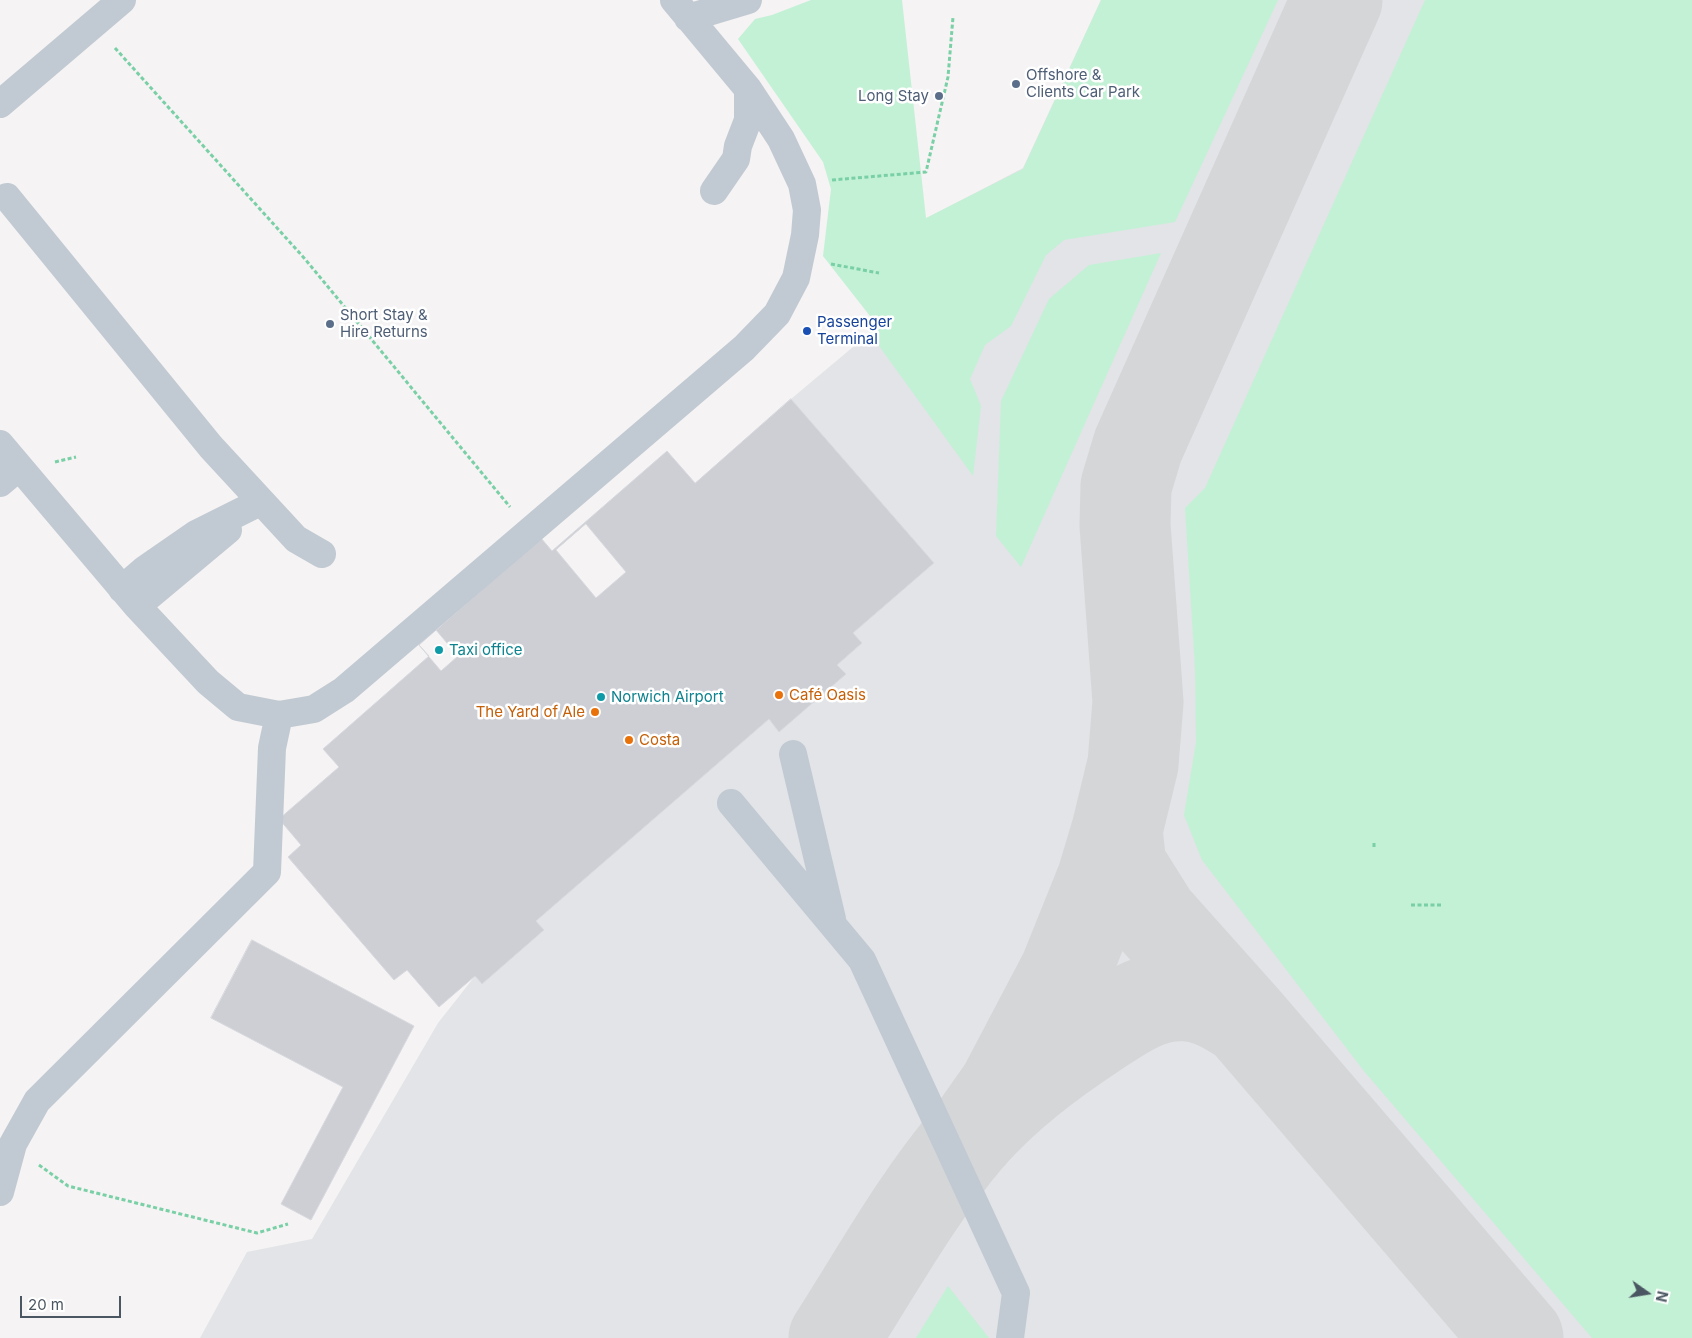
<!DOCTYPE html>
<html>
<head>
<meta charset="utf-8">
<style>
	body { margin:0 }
	#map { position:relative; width:1692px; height:1338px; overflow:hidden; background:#f5f3f3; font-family:Inter,sans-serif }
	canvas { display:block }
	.north { position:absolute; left:1622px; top:1268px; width:50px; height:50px; -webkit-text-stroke:4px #fff; paint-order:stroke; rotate:103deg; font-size:14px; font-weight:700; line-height:20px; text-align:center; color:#4a5661 }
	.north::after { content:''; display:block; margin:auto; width:18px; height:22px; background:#4a5661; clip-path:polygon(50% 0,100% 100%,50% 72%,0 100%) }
	.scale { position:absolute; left:20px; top:1296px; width:101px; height:22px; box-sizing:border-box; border:2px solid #4a5661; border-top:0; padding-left:6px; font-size:15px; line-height:18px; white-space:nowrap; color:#4a5661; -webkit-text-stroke:4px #fff; paint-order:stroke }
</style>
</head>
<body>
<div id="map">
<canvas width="1692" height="1338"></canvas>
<div class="north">N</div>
<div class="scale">20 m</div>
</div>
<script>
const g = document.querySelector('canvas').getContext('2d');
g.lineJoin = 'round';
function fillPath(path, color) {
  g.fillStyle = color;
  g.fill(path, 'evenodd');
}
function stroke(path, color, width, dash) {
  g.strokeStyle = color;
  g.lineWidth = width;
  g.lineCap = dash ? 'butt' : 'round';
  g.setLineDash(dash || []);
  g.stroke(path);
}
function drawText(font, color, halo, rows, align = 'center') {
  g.font = font + ' Inter,sans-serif';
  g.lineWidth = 5;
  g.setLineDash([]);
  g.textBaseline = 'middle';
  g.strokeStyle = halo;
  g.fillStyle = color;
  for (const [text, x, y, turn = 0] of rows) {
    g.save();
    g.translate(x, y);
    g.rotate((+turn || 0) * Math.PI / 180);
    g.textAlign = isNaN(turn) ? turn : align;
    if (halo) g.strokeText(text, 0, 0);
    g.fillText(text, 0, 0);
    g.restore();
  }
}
const airport = new Path2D(`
	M1101,0H1692V1338H200L247,1252L312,1239L438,1023L475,976L482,984L544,930L536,921L769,719L779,731L845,674L837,665L862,643L853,633L934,563L791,399L878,326L925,219L1023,168Z`);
const green = new Path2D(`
	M811,0H902L926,218L1023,169L1101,0H1278L1175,222L1064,240L1046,255L1011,326L985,345L970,379L981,406L973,476L869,332L877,325L823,256L831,189L823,162L738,39L755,19L772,15Z
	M1425,0H1692V1338H1592L1364,1071L1202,860L1184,815L1196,742L1195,669L1185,508L1205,488Z
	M1161,253L1021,567L996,536L1001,401L1049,299L1089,265Z
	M948,1286L989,1338H916Z`);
const taxiway = new Path2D(`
	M1117,830L1121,866L1153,917L1245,1020L1518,1338
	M971,1135L1004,1088L1065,972L1102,880L1117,830L1133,764L1138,702L1125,525L1126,486L1138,446L1337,0
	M834,1338C877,1271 917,1198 969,1137C1006,1095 1050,1062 1097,1031C1125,1013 1151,993 1187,996C1209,997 1227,1009 1245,1020`);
const building = new Path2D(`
	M791,399L934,563L853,633L862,643L837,665L846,674L779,732L769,719L536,921L544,930L482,984L475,976L439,1007L407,970L394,980L288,857L301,845L279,819L339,767L323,749L429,656L419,645L541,538L552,551L667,451L695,483Z
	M586,524L626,572L596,598L556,550Z
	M436,630L458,656L441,671L419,645Z
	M252,940L414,1026L311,1220L281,1204L343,1087L211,1018Z`);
const path = new Path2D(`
	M115,48L305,259L510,507
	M832,180L926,172L948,77L953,17
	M831,264L879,273
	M55,462L76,457
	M1374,847V842
	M1411,905H1441
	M39,1165L68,1186L257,1233L288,1224`);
const minor = new Path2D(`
	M688,18L748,0
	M0,104L122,0
	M714,191L736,159L738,146L748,120V89
	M7,197L211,447L296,539L322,554
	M0,444L137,606L208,682L238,707L279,715L314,709L344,690L744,348L777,314L796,278L805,235L807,210L802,184L781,139L748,89L674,0
	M0,483L19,467
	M122,589L144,570L196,534L260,502
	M137,606L228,530
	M793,754L832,919
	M731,803L862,960L1016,1293L1010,1338
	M0,1192L13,1144L37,1101L267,872L272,748L279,715`);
const markers = [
	[1016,84,5,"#5c6f8a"],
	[939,96,5,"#5c6f8a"],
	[330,324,5,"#5c6f8a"],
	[807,331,5,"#1a4fb4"],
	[439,650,5,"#0f9aa8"],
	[779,695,5,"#e8710a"],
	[601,697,5,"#0f9aa8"],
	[595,712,5,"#e8710a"],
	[629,740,5,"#e8710a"]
];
const serviceNames = [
	["Offshore &",1026,75],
	["Clients Car Park",1026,92],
	["Long Stay",929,96,"right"],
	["Short Stay &",340,315],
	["Hire Returns",340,332]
];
const transitNames = [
	["Passenger",817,322],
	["Terminal",817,339]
];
const cultureNames = [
	["Taxi office",449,650],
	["Norwich Airport",611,697]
];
const foodNames = [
	["Café Oasis",789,695],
	["The Yard of Ale",585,712,"right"],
	["Costa",639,740]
];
fillPath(airport, '#e2e4e7');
fillPath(green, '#c3f1d5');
stroke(taxiway, '#d5d6d8', 91);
fillPath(building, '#cdcfd5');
stroke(building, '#d7d9de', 1);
stroke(path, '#7ad0a6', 3, [4, 2.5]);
stroke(minor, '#c1cad2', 28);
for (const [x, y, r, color] of markers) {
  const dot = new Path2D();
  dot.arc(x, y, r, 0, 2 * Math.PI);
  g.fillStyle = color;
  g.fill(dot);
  stroke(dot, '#fff', 2);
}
drawText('15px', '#4e5e75', '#fff', serviceNames, 'left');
drawText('15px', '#164399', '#fff', transitNames, 'left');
drawText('15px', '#0d838f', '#fff', cultureNames, 'left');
drawText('15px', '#c56008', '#fff', foodNames, 'left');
</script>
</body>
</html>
